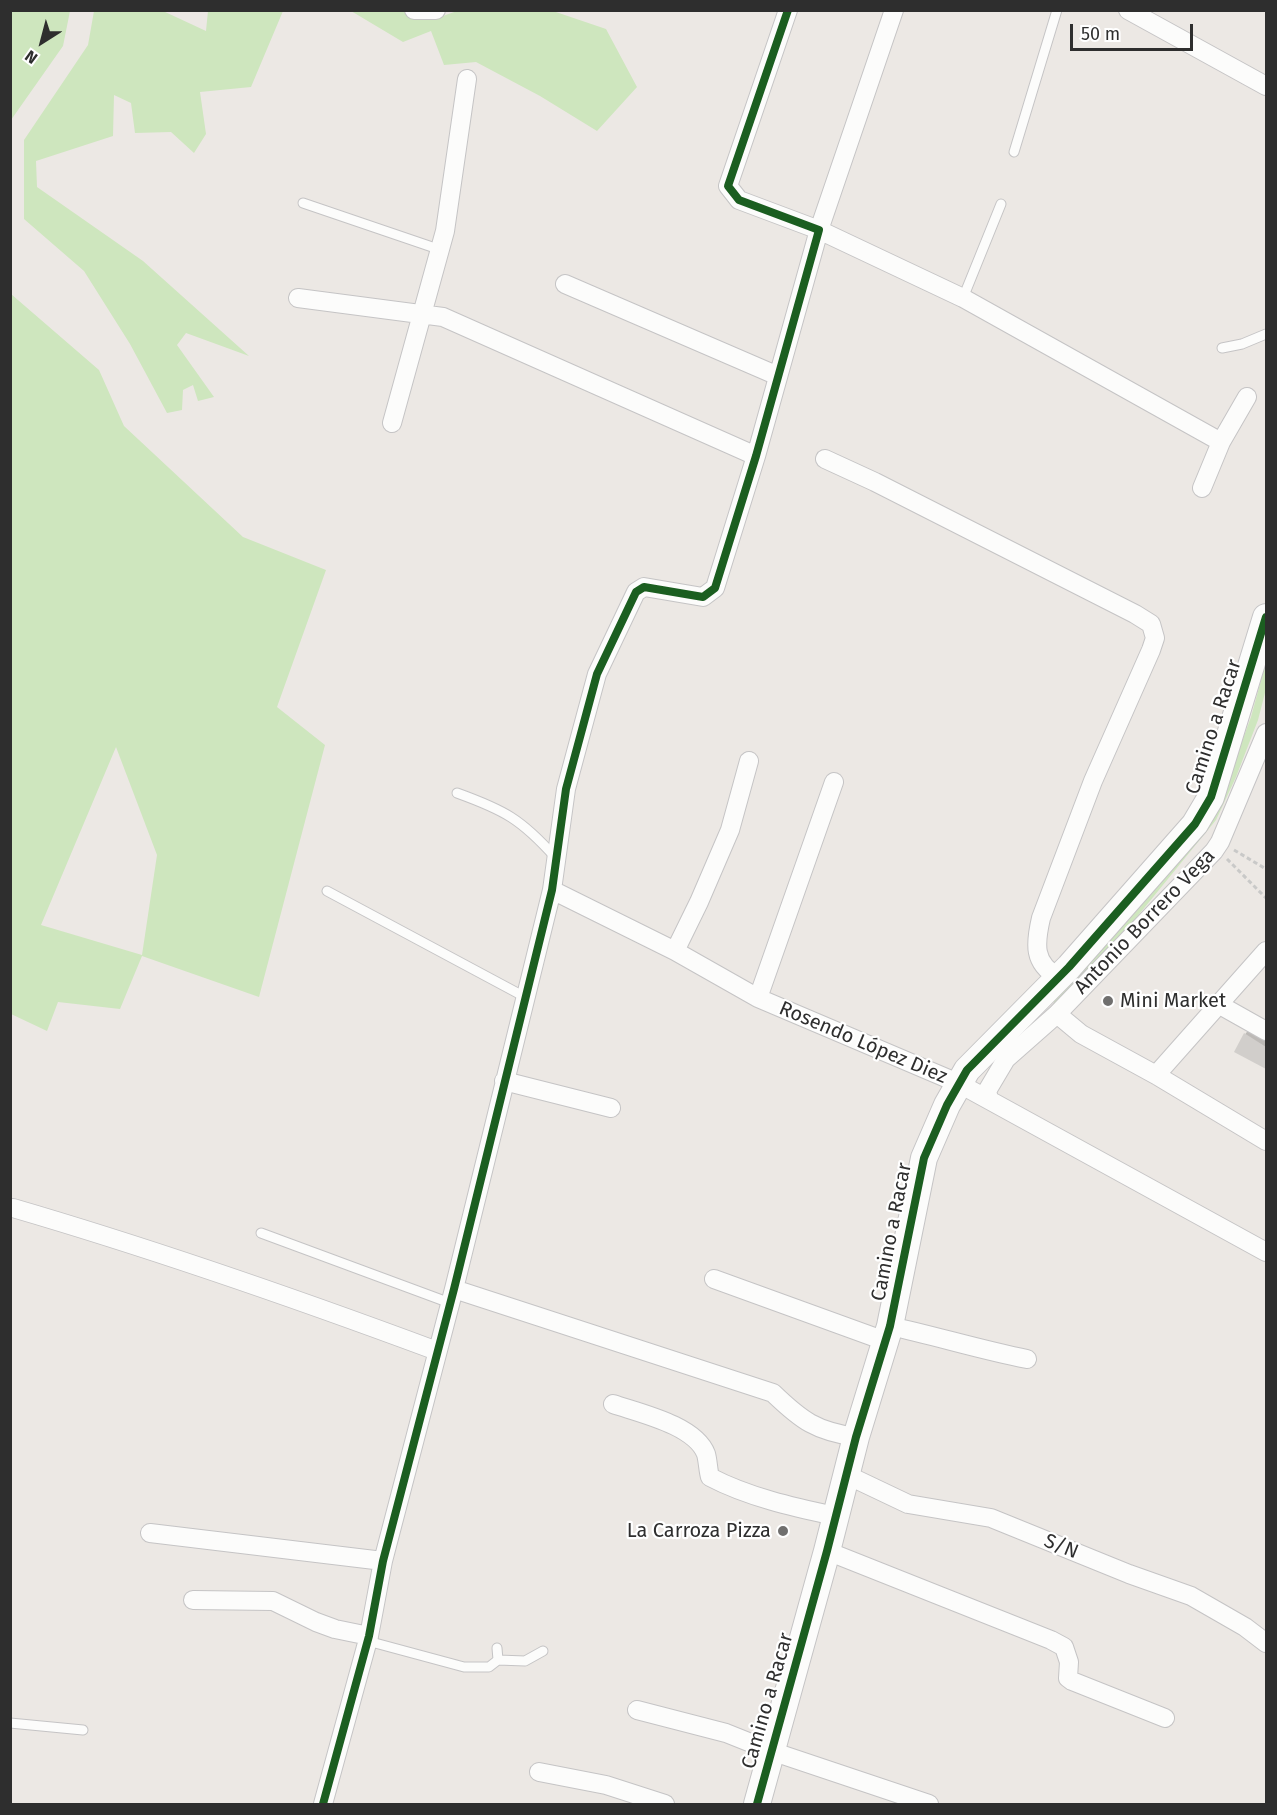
<!DOCTYPE html>
<html>
<head>
<meta charset="utf-8">
<style>
	body { margin:0 }
	#map { position:relative; width:1277px; height:1815px; overflow:hidden; background:#ece8e4; font-family:"Fira Sans",sans-serif }
	canvas { display:block }
	.frame { position:absolute; inset:0; border:12px solid #2e2e2e; pointer-events:none }
	.north { position:absolute; left:12px; top:12px; width:60px; height:60px; -webkit-text-stroke:4px #fff; paint-order:stroke; rotate:216deg; font-size:16px; font-weight:700; line-height:24px; text-align:center; color:#2e2e2e }
	.north::after { content:''; display:block; margin:auto; width:21px; height:27px; background:#2e2e2e; clip-path:polygon(50% 0,100% 100%,50% 72%,0 100%) }
	.scale { position:absolute; left:1070px; top:24px; width:123px; height:27px; box-sizing:border-box; border:3px solid #2e2e2e; border-top:0; padding-left:8px; font-size:18px; line-height:21px; white-space:nowrap; color:#2e2e2e; -webkit-text-stroke:4px #fff; paint-order:stroke }
</style>
</head>
<body>
<div id="map">
<canvas width="1277" height="1815"></canvas>
<div class="frame"></div>
<div class="north">N</div>
<div class="scale">50 m</div>
</div>
<script>
const g = document.querySelector('canvas').getContext('2d');
g.lineJoin = 'round';
function fillPath(path, color) {
  g.fillStyle = color;
  g.fill(path, 'evenodd');
}
function stroke(path, color, width, dash) {
  g.strokeStyle = color;
  g.lineWidth = width;
  g.lineCap = dash ? 'butt' : 'round';
  g.setLineDash(dash || []);
  g.stroke(path);
}
function drawText(font, color, halo, rows, align = 'center') {
  g.font = font + ' "Fira Sans",sans-serif';
  g.lineWidth = 4.5;
  g.setLineDash([]);
  g.textBaseline = 'middle';
  g.strokeStyle = halo;
  g.fillStyle = color;
  for (const [text, x, y, turn = 0] of rows) {
    g.save();
    g.translate(x, y);
    g.rotate((+turn || 0) * Math.PI / 180);
    g.textAlign = isNaN(turn) ? turn : align;
    if (halo) g.strokeText(text, 0, 0);
    g.fillText(text, 0, 0);
    g.restore();
  }
}
const green = new Path2D(`
	M11,10L70,11L63,46L11,120Z
	M94,11H163L206,31L208,11H283L251,87L200,92L206,134L194,153L171,132L135,133L131,103L114,95L113,136L36,161L37,187L143,261L249,356L186,333L177,345L214,397L198,401L193,385L183,390L182,410L167,413L130,344L84,271L24,219V140L88,45Z
	M351,11H409L440,17L457,11H553L606,29L637,87L597,131L540,96L476,62L444,65L431,31L403,42Z
	M11,294L99,370L124,426L243,537L326,570L277,707L325,745L259,997L142,956L120,1009L58,1002L47,1031L11,1014ZM116,747L157,855L142,955L41,925Z
	M1266,662V689L1258,720L1236,777L1216,820L1114,945L1053,1012L1054,1000L1106,945L1163,873L1230,774L1251,717Z`);
const shadow = new Path2D(`
	M1254,1025L1266,1032V1067L1236,1051L1246,1033Z`);
const building = new Path2D(`
	M1244,1033L1266,1047V1069L1234,1052Z`);
const path = new Path2D(`
	M1234,850L1266,869
	M1227,859L1266,898`);
const lane = new Path2D(`
	M1014,152L1057,10
	M303,203L441,250
	M963,298L1001,204
	M1222,348L1242,344L1266,334
	M457,793C504,810 521,819 555,857
	M327,891L525,997
	M261,1233L450,1303
	M369,1636L375,1643L464,1667H489L498,1660L497,1648
	M498,1660L525,1661L543,1651
	M10,1723L83,1730`);
const street = new Path2D(`
	M414,10H436
	M894,10L819,230L963,298L1221,442
	M1128,10L1266,86
	M565,284L778,376
	M298,298L443,317L756,456
	M392,423L445,231L467,79
	M825,459L875,482L1135,614L1151,624L1155,638L1151,650L1093,781L1041,918C1035,944 1033,963 1058,977
	M1202,488L1221,442L1247,397
	M552,890L675,951L758,998L958,1083L1266,1252
	M675,951L699,902L730,830L749,761
	M758,998L834,782
	M1218,1004L1266,1031
	M1057,1014L1214,851L1220,842L1266,733
	M1156,1075L1266,951
	M504,1081L611,1108
	M989,1099L987,1091L1006,1059L1057,1014L1081,1034L1156,1075L1266,1141
	M13,1208C157,1250 297,1299 437,1351
	M714,1279L885,1341
	M454,1289L773,1393C802,1421 816,1431 856,1437
	M890,1326C936,1336 981,1350 1027,1359
	M613,1404C639,1413 695,1425 706,1454C708,1461 708,1470 710,1477C748,1497 793,1507 835,1516
	M847,1475L908,1504L991,1518L1129,1574L1191,1596L1245,1627L1266,1643
	M150,1533L383,1561
	M827,1551L1051,1640L1064,1647L1069,1662L1068,1678L1072,1681L1165,1718
	M193,1600L273,1601L316,1622L335,1629L369,1636
	M637,1710L726,1733L771,1751L929,1804
	M539,1772L606,1785L665,1804
	M323,1804L369,1636L383,1561L454,1289L552,890L566,789L597,674L636,592L644,587L703,597L715,588L756,456L819,230L739,200L728,186L788,10`);
const secondary = new Path2D(`
	M757,1804L827,1551L856,1437L890,1326L924,1158L947,1105L967,1070L1069,967L1195,824L1211,797L1266,617`);
const cycleway = new Path2D(`
	M323,1804L369,1636L383,1561L454,1289L552,890L566,789L597,674L636,592L644,587L703,597L715,588L756,456L819,230L739,200L728,186L788,10
	M757,1804L827,1551L856,1437L890,1326L924,1158L947,1105L967,1070L1069,967L1195,824L1211,797L1266,617`);
const markers = [
	[1108,1001,6,"#706f6e"],
	[783,1531,6,"#706f6e"]
];
const streetNames = [
	["Camino a Racar",1214,727,-72],
	["Antonio Borrero Vega",1145,922,-46],
	["Rosendo López Diez",863,1043,23],
	["Camino a Racar",892,1232,-79],
	["S/N",1061,1547,22],
	["Camino a Racar",768,1701,-74]
];
const poiNames = [
	["Mini Market",1120,1001],
	["La Carroza Pizza",771,1531,"right"]
];
fillPath(green, '#cee6be');
fillPath(shadow, '#0003');
fillPath(building, '#d1cecb');
stroke(lane, '#c5c4c5', 11);
stroke(street, '#c5c4c5', 20);
stroke(secondary, '#c5c4c5', 28);
stroke(path, '#c9c9c8', 3, [4.5, 3]);
stroke(lane, '#fcfcfb', 9);
stroke(street, '#fcfcfb', 18);
stroke(secondary, '#fcfcfb', 26);
stroke(cycleway, '#1b5e20', 8);
for (const [x, y, r, color] of markers) {
  const dot = new Path2D();
  dot.arc(x, y, r, 0, 2 * Math.PI);
  g.fillStyle = color;
  g.fill(dot);
  stroke(dot, '#fff', 2);
}
drawText('20px', '#2e2e2e', '#fff', streetNames);
drawText('20px', '#2e2e2e', '#fff', poiNames, 'left');
</script>
</body>
</html>
